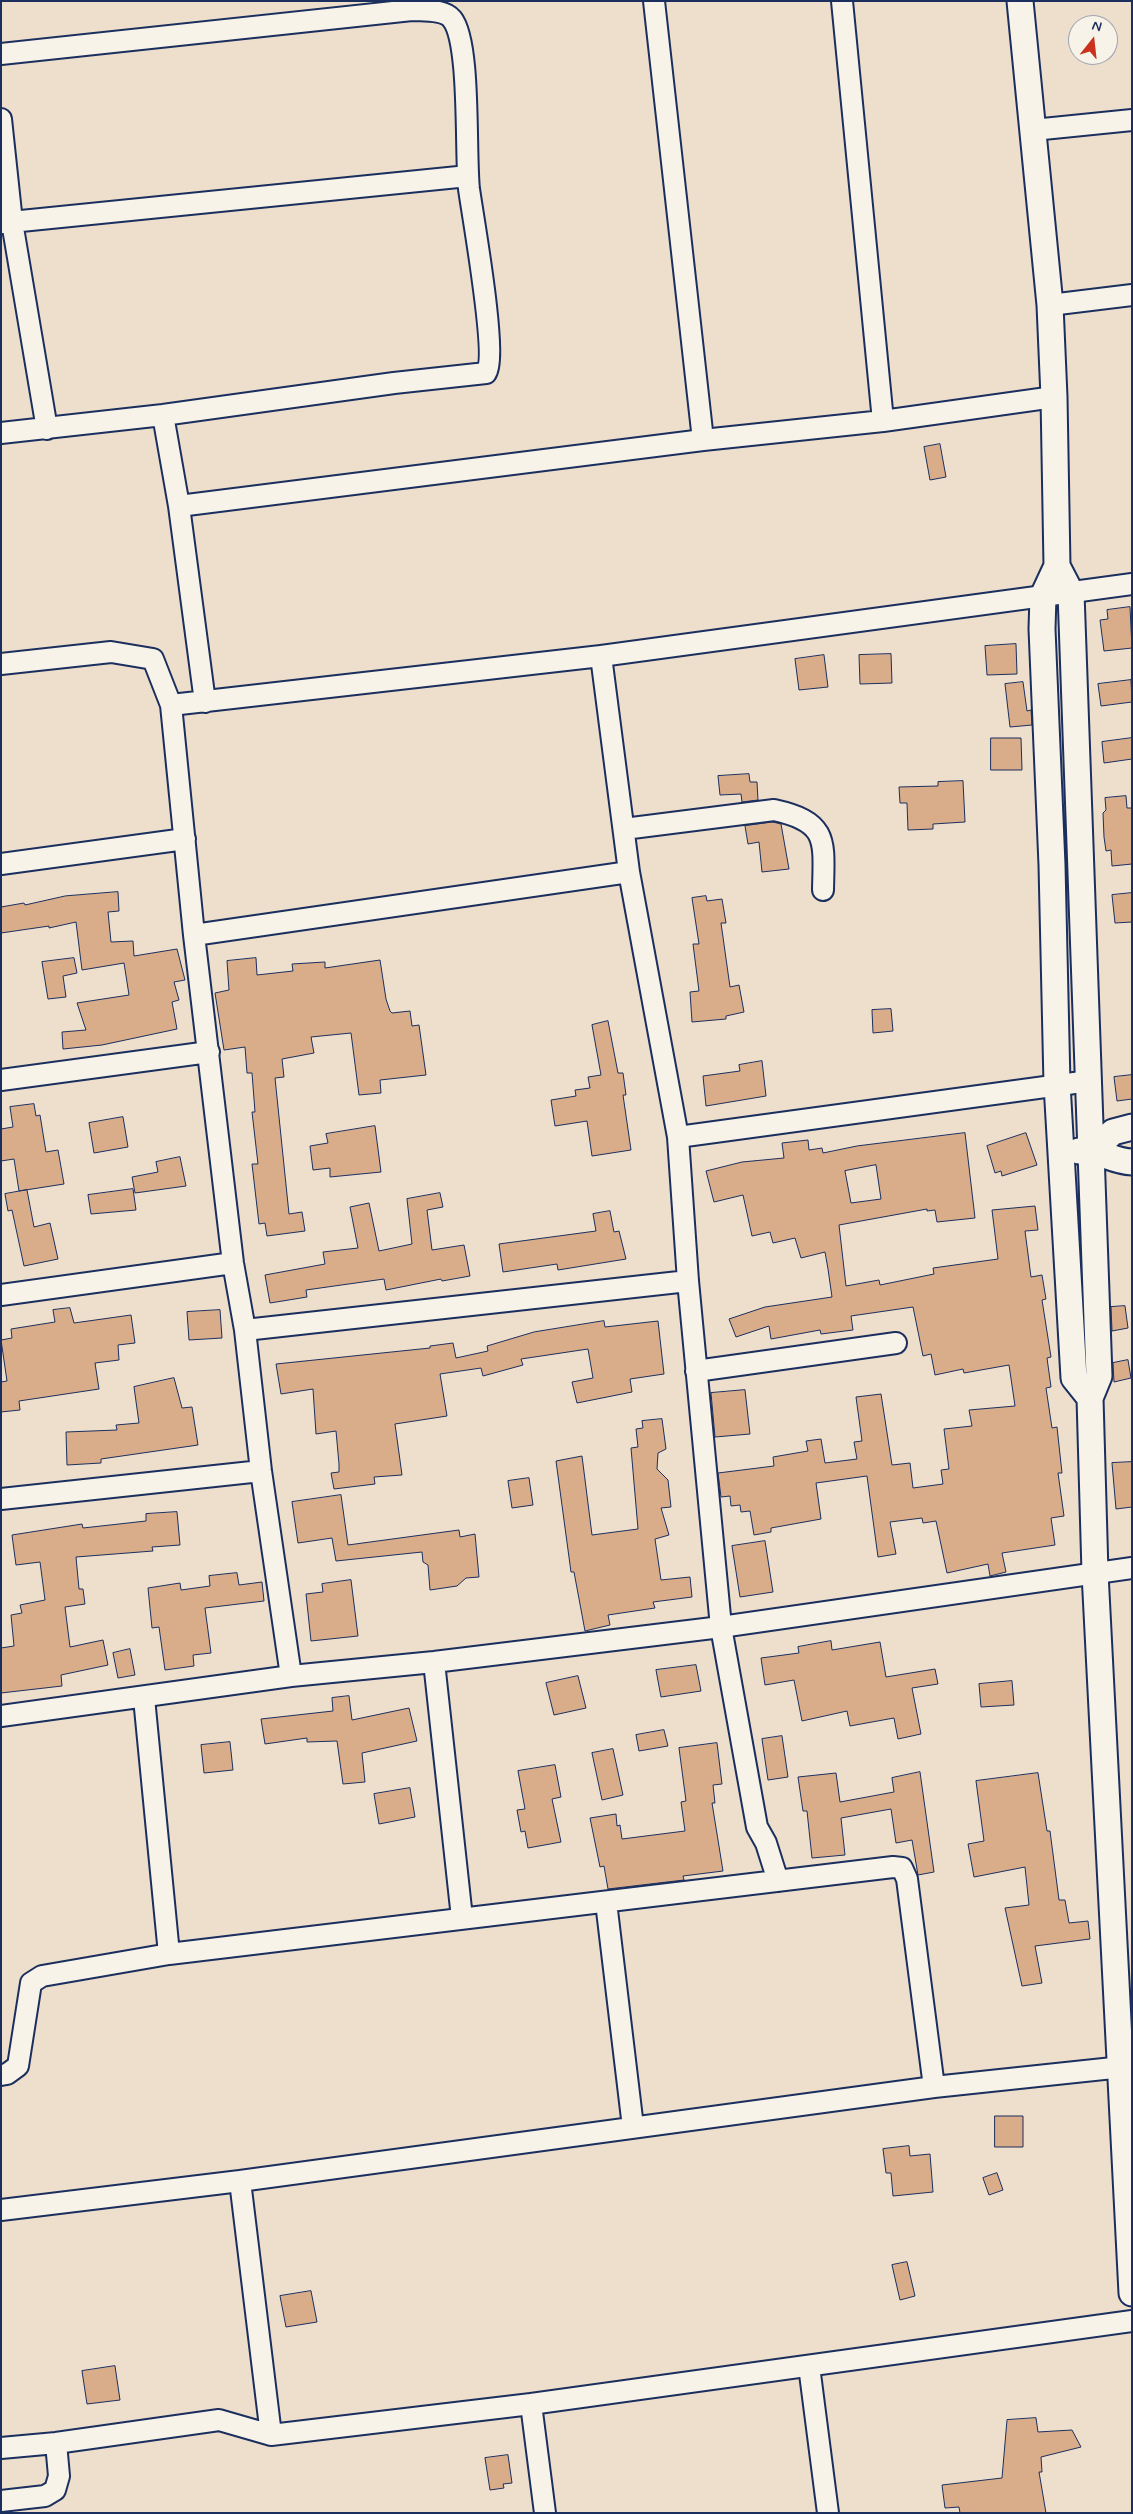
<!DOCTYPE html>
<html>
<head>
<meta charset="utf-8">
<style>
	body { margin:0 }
	#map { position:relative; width:1133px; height:2514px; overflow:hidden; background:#eedecc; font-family:Mynerve,sans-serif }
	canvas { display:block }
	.frame { position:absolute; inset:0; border:2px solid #1b2f5e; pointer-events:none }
	.north { position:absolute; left:1068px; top:15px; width:50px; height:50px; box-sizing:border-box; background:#f7f3e8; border:1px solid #9fa5b1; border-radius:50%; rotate:16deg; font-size:14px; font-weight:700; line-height:20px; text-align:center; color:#1b2f5e }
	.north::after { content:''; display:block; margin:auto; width:18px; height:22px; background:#c8321e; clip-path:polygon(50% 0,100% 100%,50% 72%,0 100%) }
</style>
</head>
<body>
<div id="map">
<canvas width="1133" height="2514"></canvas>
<div class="frame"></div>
<div class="north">N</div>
</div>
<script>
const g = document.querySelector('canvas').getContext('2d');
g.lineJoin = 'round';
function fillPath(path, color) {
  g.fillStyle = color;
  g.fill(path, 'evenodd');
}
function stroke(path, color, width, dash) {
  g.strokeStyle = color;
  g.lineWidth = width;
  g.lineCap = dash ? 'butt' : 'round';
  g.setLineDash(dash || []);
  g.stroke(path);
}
const building = new Path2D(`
	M940,444L946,477L930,480L924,447Z
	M1130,607L1132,648L1104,651L1100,620L1108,619L1107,610Z
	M1016,644L1017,674L987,675L985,646Z
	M891,654L892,683L860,684L859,655Z
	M824,655L828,687L799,690L795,659Z
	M1131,680L1132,702L1101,706L1098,684Z
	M1023,682L1027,711L1031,710L1032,725L1010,727L1005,684Z
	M991,738H1021L1022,770H991Z
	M1132,738V759L1104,763L1102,742Z
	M749,774L750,782H757L758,800L742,802L741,794L720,795L718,776Z
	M963,781L965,822L933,824V829L908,830L907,803H900L899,787L938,786V782Z
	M1126,796L1127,808H1132V864L1112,866L1111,850L1106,851L1104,837L1103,813L1106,810L1105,798Z
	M773,822L781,824L789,869L762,872L759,842L748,844L745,826Z
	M118,892L119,911L108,912L111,942L133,941L134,956L177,949L185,980L174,982L179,1000L172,1002L177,1029L102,1045L63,1049L62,1032L86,1030L77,1003L129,995L124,963L82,970L76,922L49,928V926L1,933V907L24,903L25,905L65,896Z
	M1132,893V922L1115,923L1112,895Z
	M706,896L707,901L722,899L726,923H721L730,987L739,985L744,1012L726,1016V1019L692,1022L690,992L699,991L693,944H699L692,898Z
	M74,958L77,973L63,976L66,997L48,999L42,962Z
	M256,958L257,975L293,971L292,964L325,962V968L380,960L386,999L390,1011L392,1013L410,1011L412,1026L419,1025L426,1075L380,1080L381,1093L359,1095L351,1033L311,1037L314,1053L282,1059L284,1077L275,1078L289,1214L302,1212L305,1231L267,1236L265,1223L259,1224L252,1164H258L252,1112H255L252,1073H247L245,1047L224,1050L215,993L229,990L227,961Z
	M891,1009L893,1031L873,1033L872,1010Z
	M608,1021L618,1073H623L626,1095H623L631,1150L592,1156L587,1121L555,1126L551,1100L576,1096L575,1090L590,1088L588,1077L601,1075L592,1025Z
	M762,1061L766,1096L706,1106L703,1076L740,1071L739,1065Z
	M1132,1075V1099L1117,1101L1114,1077Z
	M34,1104L36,1116L40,1115L46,1152L58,1150L64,1184L19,1191L14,1159L1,1161V1129L13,1127L10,1107Z
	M123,1117L128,1147L94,1153L89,1123Z
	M375,1126L381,1172L330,1177V1168L313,1170L310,1146L328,1143L326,1134Z
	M965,1133L975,1218L937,1222L935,1210L927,1211V1209L839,1225L846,1286L879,1280L880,1285L934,1274L933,1268L998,1259L992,1210L1035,1206L1038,1230L1025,1231L1031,1277L1042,1275L1046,1299L1042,1300L1051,1357L1047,1358L1051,1387L1046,1388L1052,1428L1057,1427L1062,1473H1058L1064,1516L1051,1518L1055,1545L1002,1553L1006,1572L990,1576L988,1564L947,1573L936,1521L923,1523L922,1518L890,1522L896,1554L878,1557L867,1476L816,1483L821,1519L771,1528V1532L754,1535L750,1511L741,1512L740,1505L731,1506L730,1496L721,1497L718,1473L774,1466L773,1457L808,1451L806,1441L821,1439L825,1463L857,1459L854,1442L862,1441L856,1397L881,1394L892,1465L910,1463L913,1488L943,1484L941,1470L949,1469L944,1429L972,1426L969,1410L1015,1406L1009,1365L964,1373L963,1369L935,1375L931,1354L923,1356L913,1307L851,1316L853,1330L821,1334L820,1330L771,1339L769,1326L736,1337L729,1319L765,1307L832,1297L828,1269L825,1252L801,1258L795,1238L773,1243L770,1232L752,1236L743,1195L714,1202L706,1171L742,1162L784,1158L782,1143L808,1140L809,1150L822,1148L823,1153L857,1146ZM876,1165L881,1199L851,1203L845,1171Z
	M1026,1133L1037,1165L1002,1176L1001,1171L995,1173L987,1146Z
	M180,1157L186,1186L135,1193L132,1177L158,1172L156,1162Z
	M133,1189L136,1210L91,1214L88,1195Z
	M27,1190L34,1227L50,1223L58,1259L24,1266L12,1210L8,1211L5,1194Z
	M440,1193L443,1207L427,1210L432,1250L464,1245L470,1276L442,1281L441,1279L386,1290L384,1279L306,1290L307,1297L270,1303L265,1275L325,1264L323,1252L358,1248L350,1207L369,1203L379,1251L412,1244L407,1199Z
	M610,1211L614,1232L619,1231L626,1259L558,1270L557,1264L503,1272L499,1244L596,1231L593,1214Z
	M1125,1306L1128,1328L1112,1331L1111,1307Z
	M70,1308L74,1323L131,1315L135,1343L118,1345L119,1360L95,1363L99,1389L19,1401L20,1410L1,1412V1382L7,1381L1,1340L12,1338L11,1329L55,1322L53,1310Z
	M220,1310L222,1338L189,1340L187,1312Z
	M604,1321L605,1327L658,1321L664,1374L630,1379L632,1392L577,1403L572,1382L593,1378L588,1349L521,1359L523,1365L483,1376L481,1368L440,1374L447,1416L395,1424L402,1475L374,1477L375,1484L334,1489L331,1473L339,1472V1464L336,1431L316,1434L313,1389L281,1394L276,1364L430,1348V1346L453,1343L456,1358L488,1351L487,1346L534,1332Z
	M1128,1360L1131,1378L1114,1382L1113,1363Z
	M174,1378L182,1408L192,1407L198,1445L101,1459V1463L67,1465L66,1432L117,1430L116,1425L139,1423L134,1387Z
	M745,1390L750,1434L715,1437L711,1393Z
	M662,1419L666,1449L658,1453L657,1469L668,1480L671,1507L661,1508L669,1535L655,1539L661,1580L690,1577L692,1597L653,1602L655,1608L608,1615L610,1625L585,1631L574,1572H571L556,1461L582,1456L592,1535L638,1529L631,1448L638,1447L636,1429L643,1428L642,1421Z
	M1132,1462V1507L1116,1509L1112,1463Z
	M529,1478L533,1505L512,1508L508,1481Z
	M341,1495L348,1545L459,1530L460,1537L475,1534L479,1577L466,1578L457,1586L430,1590L428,1565L423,1562L422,1552L336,1561L332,1538L298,1543L292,1502Z
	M177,1512L180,1545L152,1547L153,1551L76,1557L79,1589H83L85,1604L65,1607L70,1647L103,1640L108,1665L61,1675L62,1686L1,1693V1648L14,1646L11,1615L22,1613L20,1605L45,1600L40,1562L16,1565L12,1535L82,1524L83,1528L146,1521V1514Z
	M765,1541L773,1592L740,1597L732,1546Z
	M237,1573L239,1585L262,1582L264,1601L205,1608L211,1653L193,1655L194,1666L165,1670L159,1627L152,1628L148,1588L180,1583L181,1590L210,1586L209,1576Z
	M351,1580L358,1636L311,1641L306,1594L323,1592L322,1584Z
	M831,1641L832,1650L880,1642L886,1677L935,1669L938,1684L912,1688L921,1734L898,1739L894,1718L850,1726L847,1711L802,1721L794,1680L765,1685L761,1658L799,1653L798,1647Z
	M130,1649L135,1675L118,1678L113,1653Z
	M696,1665L701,1691L661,1697L656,1670Z
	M578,1676L586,1708L554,1715L546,1683Z
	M1012,1681L1014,1705L981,1707L979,1684Z
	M349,1696L352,1720L409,1708L417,1741L362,1753L365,1782L343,1784L337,1741L307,1742V1738L265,1744L261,1719L333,1711L332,1698Z
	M664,1730L668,1746L639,1751L636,1735Z
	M782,1736L788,1777L768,1780L762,1739Z
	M230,1742L233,1770L204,1773L201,1745Z
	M717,1743L722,1784L713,1785L715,1803H712L723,1871L683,1876L684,1880L608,1889L604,1866L600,1867L590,1818L616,1814L617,1826L620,1825L622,1839L685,1831L681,1802L686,1801L679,1748Z
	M613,1749L623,1795L602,1800L592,1753Z
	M555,1765L561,1797L552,1799L561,1842L528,1848L525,1831L521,1832L517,1810L525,1809L518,1771Z
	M920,1772L934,1872L918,1875L912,1840L896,1843L891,1809L841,1818L845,1855L812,1858L807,1811H803L798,1777L836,1773L840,1802L894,1792L892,1778Z
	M1038,1773L1047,1831H1050L1059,1900H1065L1069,1923L1088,1921L1090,1939L1035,1946L1042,1983L1022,1986L1005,1908L1029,1905L1025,1867L974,1877L968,1844L984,1841L976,1781Z
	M410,1788L415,1817L379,1824L374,1794Z
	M995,2116H1023V2147H995Z
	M909,2146L910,2156L930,2154L933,2192L893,2196L891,2173H886L883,2149Z
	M997,2173L1003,2190L989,2195L983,2178Z
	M907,2262L915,2296L900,2300L892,2265Z
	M311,2291L317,2322L286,2327L280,2296Z
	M115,2366L120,2400L87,2404L82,2371Z
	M1036,2418L1038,2432L1072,2430L1081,2447L1041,2457L1042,2472H1039L1046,2513H960L959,2507L945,2508L942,2485L1002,2478L1007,2420Z
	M508,2455L512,2483L503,2484L504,2488L490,2490L485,2458Z`);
const minor = new Path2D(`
	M654,1L703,440
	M842,1L883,421
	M1,54L412,10C424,11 444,9 452,19C471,42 465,154 469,189C473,218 498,356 486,373L394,383L163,415L1,433
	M1,119L12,222L47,429
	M1033,130L1132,120
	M1,223L468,176
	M1050,305L1132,295
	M163,415L179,506L205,702
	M179,506L703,440L883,421L1054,397
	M601,656L629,872L678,1137L688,1281L721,1627L757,1827L766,1843L778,1881
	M1,664L111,652L153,659L171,705L194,935L233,1263L245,1330L261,1471L291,1676
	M171,705L601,656L1132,584
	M624,829L774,810C829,822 824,841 823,890
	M1,864L185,839
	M194,935L629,872
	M1,1080L209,1052
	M678,1137L1089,1081
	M1,1295L233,1263
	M245,1330L688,1281
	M696,1371L896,1343
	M1,1499L261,1471
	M434,1662L462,1918
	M144,1698L169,1954
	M1,1716L291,1676L434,1662L721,1627L1132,1568
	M606,1902L633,2127
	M1,2075L7,2074L18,2066L31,1983L42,1976L169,1954L893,1867L902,1868L907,1879L934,2087
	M240,2181L271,2435
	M1,2210L240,2181L934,2087L1132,2066
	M809,2366L828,2513
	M531,2404L545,2513
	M1,2448L56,2443L219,2420L271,2435L531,2404L1132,2321
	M1,2501L45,2496L55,2490L59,2476L56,2443`);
const tertiary = new Path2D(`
	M1020,1L1050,305L1054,397L1057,566L1071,593L1099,1376L1090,1398L1095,1573L1132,2293
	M1057,566L1043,596L1042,629L1052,865L1057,1084L1074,1378L1090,1398
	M1093,1150L1113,1132L1132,1127
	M1079,1151C1101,1149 1110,1161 1132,1162`);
fillPath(building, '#d9ac8a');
stroke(building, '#1b2f5e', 1);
stroke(minor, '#1b2f5e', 24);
stroke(tertiary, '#1b2f5e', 29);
stroke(minor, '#f7f3e8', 20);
stroke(tertiary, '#f7f3e8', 25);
</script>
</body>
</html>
